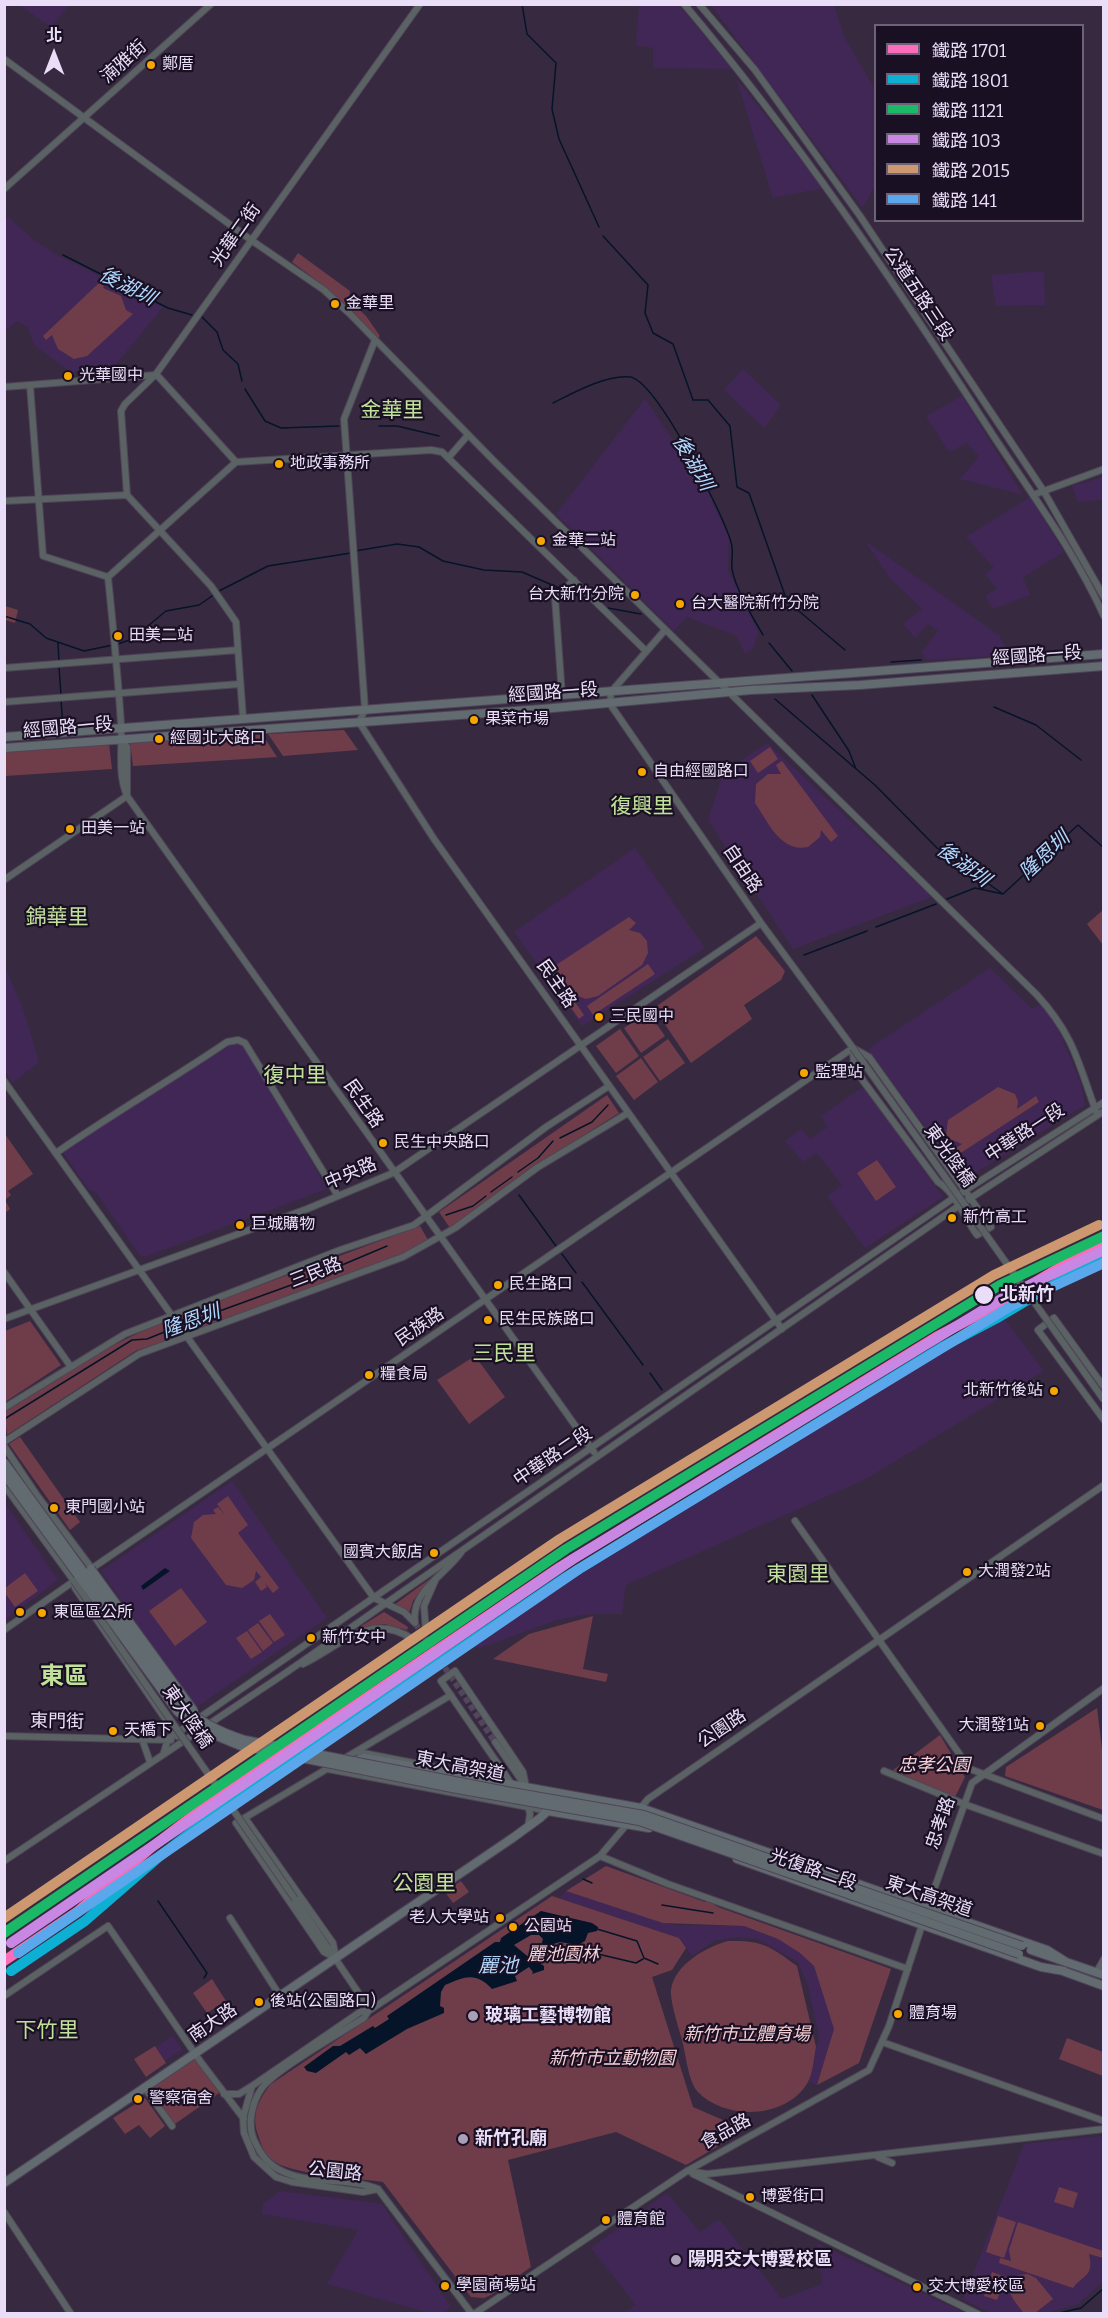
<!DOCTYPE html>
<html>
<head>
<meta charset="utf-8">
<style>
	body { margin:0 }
	#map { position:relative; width:1108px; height:2318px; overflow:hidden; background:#372a40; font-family:Bitter,"Noto Sans TC",serif }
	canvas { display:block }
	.frame { position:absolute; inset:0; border:6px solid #eaddf8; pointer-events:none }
	.legend { position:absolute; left:874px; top:24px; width:210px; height:198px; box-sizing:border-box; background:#1a1023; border:2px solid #6d6278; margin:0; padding:8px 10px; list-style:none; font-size:18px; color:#eaddf8 }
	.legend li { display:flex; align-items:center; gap:12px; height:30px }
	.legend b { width:30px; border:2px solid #6d6278 }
	.north { position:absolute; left:24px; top:24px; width:60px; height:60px; -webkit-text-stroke:4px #1a1023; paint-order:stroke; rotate:0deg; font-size:16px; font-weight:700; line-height:24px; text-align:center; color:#eaddf8 }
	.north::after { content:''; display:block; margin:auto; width:21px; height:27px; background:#eaddf8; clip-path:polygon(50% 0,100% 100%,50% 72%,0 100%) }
</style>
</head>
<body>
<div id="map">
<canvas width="1108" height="2318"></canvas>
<div class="frame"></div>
<ul class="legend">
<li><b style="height:8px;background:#fb6dba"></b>鐵路 1701</li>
<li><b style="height:8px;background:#0dafd3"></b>鐵路 1801</li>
<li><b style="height:8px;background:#1ab867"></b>鐵路 1121</li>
<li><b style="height:8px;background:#c787e3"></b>鐵路 103</li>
<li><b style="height:8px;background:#cd976f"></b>鐵路 2015</li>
<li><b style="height:8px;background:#5aa8eb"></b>鐵路 141</li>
</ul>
<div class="north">北</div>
</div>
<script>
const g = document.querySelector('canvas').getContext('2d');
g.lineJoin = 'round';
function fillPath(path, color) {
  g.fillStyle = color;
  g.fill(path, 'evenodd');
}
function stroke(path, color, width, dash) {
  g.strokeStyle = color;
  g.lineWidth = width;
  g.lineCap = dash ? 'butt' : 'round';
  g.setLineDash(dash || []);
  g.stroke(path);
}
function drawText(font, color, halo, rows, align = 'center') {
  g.font = font + ' Bitter,"Noto Sans TC",serif';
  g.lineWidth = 4.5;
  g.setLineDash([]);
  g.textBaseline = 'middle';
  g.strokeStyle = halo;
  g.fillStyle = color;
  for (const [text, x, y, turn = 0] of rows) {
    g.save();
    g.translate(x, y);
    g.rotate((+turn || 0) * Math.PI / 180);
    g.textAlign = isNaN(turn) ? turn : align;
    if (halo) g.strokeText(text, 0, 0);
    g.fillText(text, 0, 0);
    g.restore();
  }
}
const built = new Path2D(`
	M19,5H69L51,27Z
	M639,5H679L732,69L653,68V48L636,45Z
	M711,5H834L844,36L875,90V162H871L875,166V185L863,208Z
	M736,78L823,188L773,198Z
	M8,217L34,240L57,255L163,307L108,374L100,368L77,370L73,374L34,345L28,327L17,321L5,331L4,219Z
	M1044,271L1045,305L996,306L991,275Z
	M743,369L781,405L764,428L724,390Z
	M962,396L1023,495L960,479L979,457L967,443L949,452L926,416Z
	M645,399L707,490L729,538L728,570L758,632L754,647L745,654L737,636L687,617L674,631L556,514Z
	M1103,477V500L1078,502L1072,486Z
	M1030,497L1064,552L1023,577L1030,595L993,609L985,596L997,589L985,574L994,568L966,537Z
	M865,541L999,635L1010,655L926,660L922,652L938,631L928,624L915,638L903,624L922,609L890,578Z
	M767,743L932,897L793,949L708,820L724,772Z
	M635,848L705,948L582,1026L514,932Z
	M4,964L24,1012L39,1062L13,1083L5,1071Z
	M990,968L1032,1009L1042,1003L1057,1027L1081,1083L1085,1105L964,1180L868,1049Z
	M232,1043L244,1046L266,1079L327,1189L144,1257L139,1254L95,1191L89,1190L62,1151L115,1111L134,1106Z
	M863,1087L943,1197L865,1248L827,1196L842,1185L817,1153L803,1162L785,1141L801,1129L810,1139L828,1127L821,1116Z
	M1001,1314L1044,1371L866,1479L626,1585L622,1614H588L557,1620L480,1648L468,1646L627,1537Z
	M232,1481L327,1618L195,1708L101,1571Z
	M4,1502L58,1580L5,1620H4Z
	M566,1891L675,1925L744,1926L778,1939L800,1953L814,1966L834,2029L817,2085L809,2082L819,2037L808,1986L798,1962L758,1939L738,1937L714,1941L692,1956L679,1938L559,1898Z
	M173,2036L182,2050L164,2061L156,2047Z
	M1103,2136V2282L1078,2304L1047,2313H992L963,2300L1024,2144Z
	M280,2191L382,2204L451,2307L443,2313H429L327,2284L358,2230L262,2214L263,2204Z
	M667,2193L700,2232L719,2219L782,2299L822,2284L817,2243L965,2313H624L636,2305L591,2248Z`);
const green = new Path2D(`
	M298,253L350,291L349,300L366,316L380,336L377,339L324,286L292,262Z
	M100,282L104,286L103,288L121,296L126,310L133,314L87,356L74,359L58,349L52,335L46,340L43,336Z
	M5,606L18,610L15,623L5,620Z
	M344,730L358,750L283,756L268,734Z
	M262,734L277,757L133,766L130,743Z
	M109,744L112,769L5,776V752Z
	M770,747L778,759L758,773L750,761Z
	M782,761L838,836L831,842L821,830L820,837L808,847C781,853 768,822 755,803L756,784L768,774H781L776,765Z
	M1103,910V945L1087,924Z
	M629,917L636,923L629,930L640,933L647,941L648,953L642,965L598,996L586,999L568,992L584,1015L579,1019L553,982L558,978L563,985V973L555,978L550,969Z
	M756,936L785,971L781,980L744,1005L752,1019L691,1063L654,1008Z
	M648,964L655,974L593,1015L587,1006Z
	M648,1012L665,1036L641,1053L624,1028Z
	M620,1029L639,1056L616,1073L596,1046Z
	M668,1039L685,1063L660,1081L643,1057Z
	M641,1058L658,1082L634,1100L616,1076Z
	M998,1087L1015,1094L1018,1101L1017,1109L1036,1096L1039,1102L953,1158L949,1152L962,1144L952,1140L946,1135L948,1120Z
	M607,1095L619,1113L533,1167L450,1228L439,1212Z
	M5,1134L33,1174L8,1191L11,1195L5,1200L10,1209L5,1213Z
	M877,1160L896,1187L876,1201L857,1173Z
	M420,1226L428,1240L402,1254L192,1331L180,1315Z
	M167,1320L181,1337L137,1350L7,1435L4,1410C57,1376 109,1345 167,1320Z
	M30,1321L61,1365L5,1402V1331Z
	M475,1356L505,1397L469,1424L437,1380Z
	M20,1437L80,1522L70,1530L9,1444Z
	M228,1496L248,1525L238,1533L279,1588L273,1593L265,1583L267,1587L261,1591L255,1582L261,1577L256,1571L254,1580L242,1588L226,1585L191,1538L194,1522L203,1515L216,1514L213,1510L218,1507L226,1516L217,1504Z
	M25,1573L38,1591L15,1607L5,1593V1588Z
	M431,1578L413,1601L409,1613L394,1605Z
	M181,1588L207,1622L175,1646L149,1611Z
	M384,1612L408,1627L407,1630L384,1624L358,1628Z
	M270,1614L285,1635L274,1642L259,1621Z
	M593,1616L583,1669L608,1674L606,1682L493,1659L529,1634Z
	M258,1623L273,1643L263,1651L248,1630Z
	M247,1631L262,1652L251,1659L236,1638Z
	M1097,1708L1104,1766L1103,1810L1005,1776L1006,1767Z
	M940,1735L965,1777L955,1797L892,1771Z
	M606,1866L705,1902L707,1900L718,1907L891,1969L859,2063L817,2085L834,2029L814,1966L800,1953L778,1939L744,1926L663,1923L566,1891Z
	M461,1881L469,1892L453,1903L445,1892Z
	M552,1896L679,1938L686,1948L672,1970L652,1977L693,2107L732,2124L737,2135L686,2165L616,2132L508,2160L531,2267L491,2295L484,2298L471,2297L383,2182C357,2178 288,2175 271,2159C264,2153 261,2144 258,2135C251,2115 258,2100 271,2084Z
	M728,1941C762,1940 770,1946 797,1966L816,2047C814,2057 813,2073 808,2082C787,2119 726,2121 698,2092C689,2083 686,2057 683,2044C680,2031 670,2003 671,1990C674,1965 706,1947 728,1941Z
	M212,1979L226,2001L207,2013L193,1993Z
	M1067,2038L1103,2052V2076L1059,2059Z
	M155,2046L166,2063L146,2077L134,2059Z
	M195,2053L222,2091L172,2126L144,2087Z
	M145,2098L165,2126L150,2138L139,2125L125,2134L113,2118Z
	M1059,2187L1078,2193L1073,2208L1054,2202Z
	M998,2216L1016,2222L1004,2258L986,2252Z
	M1018,2222L1103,2251V2258L1089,2254C1094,2278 1083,2274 1073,2288L999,2263L1000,2258L1011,2261L1009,2250Z
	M992,2272L1006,2277L997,2300L984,2296Z
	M1028,2274L1036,2278L1053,2299L1035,2313H1024C1012,2299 994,2275 1028,2274Z`);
const water = new Path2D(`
	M165,1568L170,1571L143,1590L141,1586Z
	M541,1911L592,1923L598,1927L597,1931L588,1933L585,1941L578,1945L560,1942L547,1946L541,1964L544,1966V1970L532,1974L533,1972L529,1967L515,1976L517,1981L492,1989C476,1972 466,1976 445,1985L441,1992L440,2006L444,2008V2013L407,2029L366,2054L360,2048L349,2055L346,2052L316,2073L307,2071L304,2067L333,2046H340L373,2026L375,2028L389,2019L387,2016L495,1942H500L501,1938ZM531,1935H539L543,1939L538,1955L532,1960L514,1945Z
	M601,2004V2018L598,2022L587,2021L580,2016L577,2022L565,2020L559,2026L553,2021Z`);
const stream = new Path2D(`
	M522,4L527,34L556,63L552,109L559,139L599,227
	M603,236L648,285L645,313L653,333L673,344L693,400H708L730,426L737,487L749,493L787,601L845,650
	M63,255L168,308L192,315
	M202,317L217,332L223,350L238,364L242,381
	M245,389L265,421L281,428L339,426
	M553,403C573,393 607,374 630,377C657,381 723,514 731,542C734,551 731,560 732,569C735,588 753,618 763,635
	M379,426H397L439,436
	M355,551L397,544L419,547L443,561L484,570L522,572L559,588
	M219,591L268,566L351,553
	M568,592L591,601
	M608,608L641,614
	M4,616L30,624L46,638L84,651L113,645
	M58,643L59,662
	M769,643L792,671
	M118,644L132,639L166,611L199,605L215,594
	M891,662L921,660
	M59,667L61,695
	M812,695L849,751L856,769
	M61,699L63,729
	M775,699L876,786L937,848L1003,894
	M994,707L1036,725L1081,760
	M947,899L975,888L1003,894L1078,825L1104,848
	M876,927L936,904
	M804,955L867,931
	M560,1138L592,1122L608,1105
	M518,1172L538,1158L553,1141
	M491,1192L512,1177
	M519,1195L556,1246
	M446,1215L473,1206L486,1196
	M562,1254L576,1273
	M582,1282L643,1365
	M181,1325L316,1276L387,1246
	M650,1373L662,1390
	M6,1418L132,1340L147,1339L177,1327
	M583,1879L592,1883
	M158,1901L207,1973L204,1978
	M662,1905L713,1913
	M597,1929L637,1941L644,1958L658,1964
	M598,1954L636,1963L643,1959
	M1055,2314L1081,2308L1104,2288`);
const minorTunnel = new Path2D(`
	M415,1623L495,1742`);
const minor = new Path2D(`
	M684,4C796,137 893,280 987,426C1027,488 1073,548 1104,616
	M699,4L755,70L860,216L1043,490L1104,597
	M4,59L251,240L324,290L350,314L496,463L1037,995C1075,1037 1078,1063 1097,1114
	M4,189L211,4
	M375,340L344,419L365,710L359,722L434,839L782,1329
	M156,374L236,462
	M30,385L43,556L108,577
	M4,387L155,375
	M449,457L468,435
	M236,462L431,450L442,452L646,651
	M127,495L121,411L125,404L156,374L420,4
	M1033,495L1104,469
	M4,501L127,495L211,586L236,622L243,718
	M108,577C113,626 118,675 121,724C123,748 117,772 127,796L594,1452
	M108,577L236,462
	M665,630L611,692L610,704L761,923L853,1048L869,1057L991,1227L977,1235C964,1217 955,1192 938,1182L864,1082L854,1067L853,1048
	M4,668L238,650
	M562,695L555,598L574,580
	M4,702L240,684
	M122,739L127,747V795
	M4,880L127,796
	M4,1081L374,1598L404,1612L415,1623
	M56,1153C112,1114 171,1080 227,1042L238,1040L245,1043L338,1196
	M4,1272L71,1367
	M4,1319L307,1209L393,1173L761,923
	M1104,1387L1054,1318L1038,1330L1104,1420
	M4,1408L125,1334L340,1250L414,1225L546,1127L609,1086
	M4,1442L139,1354L403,1257L455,1228L538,1167L628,1113
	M4,1446L36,1494L93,1570
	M4,1485L74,1581L75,1588L177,1736
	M795,1521L970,1769L1104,1819
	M88,1571L853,1048
	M415,1622C411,1590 446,1575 462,1551
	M4,1630L77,1579
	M303,1664C342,1645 371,1610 414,1640L426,1632L424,1606L435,1581
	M4,1736L171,1740
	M142,1739L150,1762
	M495,1742L524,1784
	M164,1752L168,1739L186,1727L955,1197L1104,1102
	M358,1752L439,1768
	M328,1769L528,1807L530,1814L528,1827
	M884,1771L964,1804L1104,1854
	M513,1786L441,1681L455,1671L523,1772L526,1787
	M522,1799L528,1807L548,1811
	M638,1811L648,1799L1104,1485
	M245,1818L333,1943L336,1958
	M600,1856L668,1884L908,1969
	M4,1861L284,1674L957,1207L1104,1111
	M295,1899L370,2010
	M926,1912L972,1783L1104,1688
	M230,1918L280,1996
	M336,1958L324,1952L236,1823L451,1695
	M1096,1973L1104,1959
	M4,1996L108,1926L200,2061L244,2119
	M369,2010L364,2018C342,2032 275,2070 262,2088C252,2102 247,2124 254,2140C261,2155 268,2165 284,2172C313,2185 348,2177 378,2189L472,2314
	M882,2042L1104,2121
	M144,2087L172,2126
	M224,2094H239L252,2086
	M878,2157L892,2163
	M687,2171L707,2174L1104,2129
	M693,2174L978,2314
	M378,2189L363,2192L292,2182L276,2177L254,2157L244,2133L243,2118L252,2086L360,2012L370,2010L600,1856L628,1823
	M4,2212L71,2314
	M474,2314L687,2171L869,2070L889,2026L923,1922`);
const major = new Path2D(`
	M4,737L1104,654
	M4,748L542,709L751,690L860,685L1104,666
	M353,1761L365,1758L641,1808L1047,1950L1066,1962
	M548,1811L649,1828
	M737,1859L1041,1967L1064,1971
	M795,1871L893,1907
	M1031,1950L1104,1975
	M1060,1970L1104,1986
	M4,2183L514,1837L540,1818L556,1803`);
const minorBridge = new Path2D(`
	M853,1048L1104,1400
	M74,1581L295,1899`);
const majorBridge = new Path2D(`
	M4,1462L176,1699C196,1720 217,1731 245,1740L506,1791L644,1815L1022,1946
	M4,1474L177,1711C195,1728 218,1737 241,1746L457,1789L639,1821L1019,1954
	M91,1569L194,1711`);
const rail1 = new Path2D(`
	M4,1961L77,1912L152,1847L204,1807L560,1567L936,1337L993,1307L1104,1241`);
const rail2 = new Path2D(`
	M11,1971L85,1921L160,1856L211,1817L566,1577L942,1347L999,1317L1104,1255`);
const rail3 = new Path2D(`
	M4,1933L566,1549L1000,1285L1104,1236`);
const rail4 = new Path2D(`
	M11,1943L573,1559L1006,1296L1104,1250`);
const rail5 = new Path2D(`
	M4,1918L560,1539L994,1275L1099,1225`);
const rail6 = new Path2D(`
	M18,1953L579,1569L1011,1306L1104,1263`);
const markers = [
	[151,65,5,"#f7a600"],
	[335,304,5,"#f7a600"],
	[68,376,5,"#f7a600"],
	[279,464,5,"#f7a600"],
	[541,541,5,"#f7a600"],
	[635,595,5,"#f7a600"],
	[680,604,5,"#f7a600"],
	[118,636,5,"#f7a600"],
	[474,720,5,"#f7a600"],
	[159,739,5,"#f7a600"],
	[642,772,5,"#f7a600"],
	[70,829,5,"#f7a600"],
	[599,1017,5,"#f7a600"],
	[804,1073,5,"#f7a600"],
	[383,1143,5,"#f7a600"],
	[952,1218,5,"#f7a600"],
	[240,1225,5,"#f7a600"],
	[498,1285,5,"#f7a600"],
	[984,1295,10,"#eaddf8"],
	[488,1320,5,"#f7a600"],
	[369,1375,5,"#f7a600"],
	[1054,1391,5,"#f7a600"],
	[54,1508,5,"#f7a600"],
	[434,1553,5,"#f7a600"],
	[967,1572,5,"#f7a600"],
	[20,1612,5,"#f7a600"],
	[42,1613,5,"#f7a600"],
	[311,1638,5,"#f7a600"],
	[1040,1726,5,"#f7a600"],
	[113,1731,5,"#f7a600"],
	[500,1918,5,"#f7a600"],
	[513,1927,5,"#f7a600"],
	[259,2002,5,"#f7a600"],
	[898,2014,5,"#f7a600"],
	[473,2016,6,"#ab9eb8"],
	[138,2099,5,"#f7a600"],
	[463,2139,6,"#ab9eb8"],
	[750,2197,5,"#f7a600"],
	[606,2220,5,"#f7a600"],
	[676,2260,6,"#ab9eb8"],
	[445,2286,5,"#f7a600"],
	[917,2287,5,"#f7a600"]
];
const busNames = [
	["鄭厝",162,65],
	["金華里",346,304],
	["光華國中",79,376],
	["地政事務所",290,464],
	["金華二站",552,541],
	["台大新竹分院",624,595,"right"],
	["台大醫院新竹分院",691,604],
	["田美二站",129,636],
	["果菜市場",485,720],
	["經國北大路口",170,739],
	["自由經國路口",653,772],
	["田美一站",81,829],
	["三民國中",610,1017],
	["監理站",815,1073],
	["民生中央路口",394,1143],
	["新竹高工",963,1218],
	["巨城購物",251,1225],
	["民生路口",509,1285],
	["民生民族路口",499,1320],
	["糧食局",380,1375],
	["北新竹後站",1043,1391,"right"],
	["東門國小站",65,1508],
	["國賓大飯店",423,1553,"right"],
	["大潤發2站",978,1572],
	["東區區公所",53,1613],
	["新竹女中",322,1638],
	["大潤發1站",1029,1726,"right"],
	["天橋下",124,1731],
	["老人大學站",489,1918,"right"],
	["公園站",524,1927],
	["後站(公園路口)",270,2002],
	["體育場",909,2014],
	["警察宿舍",149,2099],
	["博愛街口",761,2197],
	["體育館",617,2220],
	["學園商場站",456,2286],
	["交大博愛校區",928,2287]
];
const streetNames = [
	["湳雅街",124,62,-42],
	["光華二街",236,235,-55],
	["公道五路三段",918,294,56],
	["經國路一段",1037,656,-4],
	["經國路一段",553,693,-4],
	["經國路一段",68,728,-5],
	["自由路",742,869,56],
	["民主路",556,984,55],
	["民生路",363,1104,55],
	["中華路一段",1025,1133,-33],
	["東光陸橋",949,1156,54],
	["中央路",351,1174,-23],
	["三民路",316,1273,-21],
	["民族路",420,1327,-34],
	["中華路二段",553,1457,-34],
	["東大陸橋",187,1717,55],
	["東門街",57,1722,1],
	["公園路",722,1729,-34],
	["東大高架道",460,1767,11],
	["忠孝路",941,1823,-71],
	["光復路二段",813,1870,19],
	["東大高架道",929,1897,19],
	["南大路",213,2023,-34],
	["食品路",726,2132,-29],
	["公園路",335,2172,6]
];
const stopNames = [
	["北新竹",1000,1295]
];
const parkNames = [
	["忠孝公園",934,1766],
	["麗池園林",563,1955],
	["新竹市立體育場",747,2035],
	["新竹市立動物園",612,2059]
];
const poiNames = [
	["玻璃工藝博物館",485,2016],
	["新竹孔廟",475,2139],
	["陽明交大博愛校區",688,2260]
];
const waterNames = [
	["後湖圳",127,287,27],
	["後湖圳",692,463,60],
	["隆恩圳",1045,856,-43],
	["後湖圳",963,865,36],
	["隆恩圳",191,1322,-20],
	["麗池",498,1966]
];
const quarterNames = [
	["金華里",392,411],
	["復興里",642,807],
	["錦華里",57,918],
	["復中里",295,1076],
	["三民里",504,1354],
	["東園里",798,1575],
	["公園里",424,1884],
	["下竹里",47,2031]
];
const districtNames = [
	["東區",64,1677]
];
fillPath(built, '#412755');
fillPath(green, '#6f3d4a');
fillPath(water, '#051428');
stroke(stream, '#051428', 1.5);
stroke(minorTunnel, '#52455c', 6, [6, 3]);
stroke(minor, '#4f4558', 8);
stroke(major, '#4f4558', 10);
stroke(minor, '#5a6264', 6);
stroke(major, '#626b70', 8);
stroke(minorBridge, '#4f4558', 8, []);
stroke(majorBridge, '#4f4558', 10, []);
stroke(minorBridge, '#5a6264', 6);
stroke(majorBridge, '#626b70', 8);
stroke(rail1, '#fb6dba', 10);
stroke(rail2, '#0dafd3', 10);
stroke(rail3, '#1ab867', 10);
stroke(rail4, '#c787e3', 10);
stroke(rail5, '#cd976f', 10);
stroke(rail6, '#5aa8eb', 10);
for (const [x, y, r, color] of markers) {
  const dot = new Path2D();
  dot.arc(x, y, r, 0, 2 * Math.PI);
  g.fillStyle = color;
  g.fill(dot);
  stroke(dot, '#1a1023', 2);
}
drawText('16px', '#eaddf8', '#1a1023', busNames, 'left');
drawText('18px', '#eaddf8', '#1a1023', streetNames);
drawText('bold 18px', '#eaddf8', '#1a1023', stopNames, 'left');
drawText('italic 18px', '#f6cfd4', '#1a1023', parkNames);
drawText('bold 18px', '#eaddf8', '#1a1023', poiNames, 'left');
drawText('italic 20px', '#b0d7fd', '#1a1023', waterNames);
drawText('21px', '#c1e19a', '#1a1023', quarterNames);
drawText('bold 24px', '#c1e19a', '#1a1023', districtNames);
</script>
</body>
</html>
